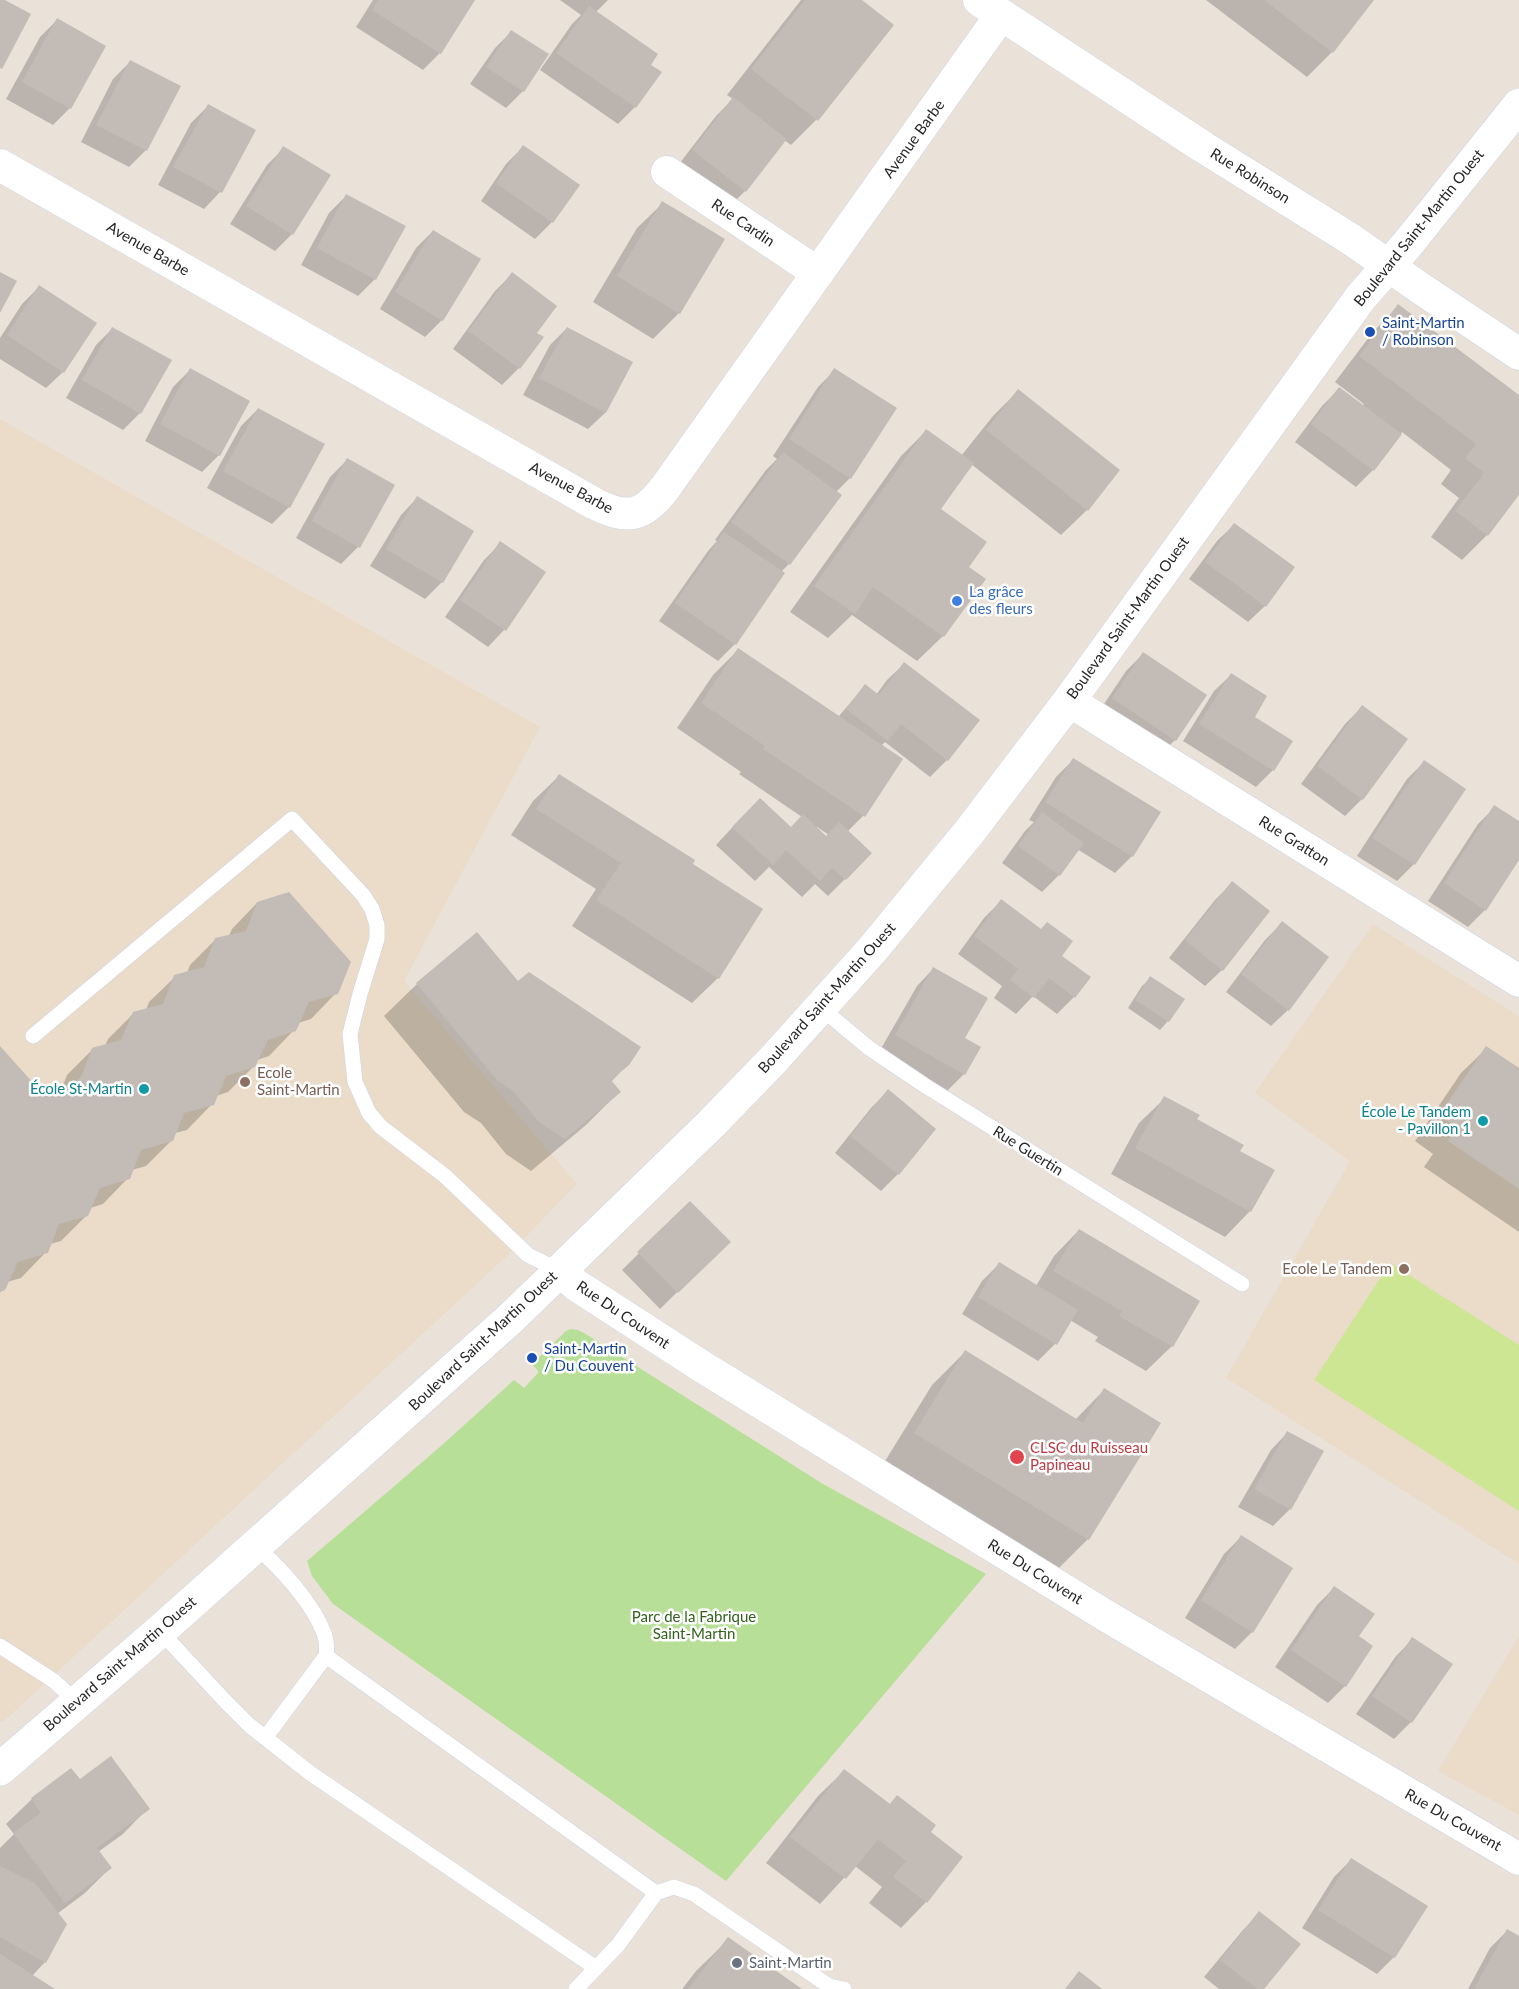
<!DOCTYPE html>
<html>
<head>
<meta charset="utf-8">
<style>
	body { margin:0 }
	canvas { display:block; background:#eae1d9 }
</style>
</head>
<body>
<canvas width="1519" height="1989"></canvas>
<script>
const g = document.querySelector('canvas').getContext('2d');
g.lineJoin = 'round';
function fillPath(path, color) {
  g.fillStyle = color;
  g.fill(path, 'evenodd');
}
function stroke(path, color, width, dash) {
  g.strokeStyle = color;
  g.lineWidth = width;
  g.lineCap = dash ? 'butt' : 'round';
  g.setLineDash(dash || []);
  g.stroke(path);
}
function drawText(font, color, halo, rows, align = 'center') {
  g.font = font + ' Lato,sans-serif';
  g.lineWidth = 5;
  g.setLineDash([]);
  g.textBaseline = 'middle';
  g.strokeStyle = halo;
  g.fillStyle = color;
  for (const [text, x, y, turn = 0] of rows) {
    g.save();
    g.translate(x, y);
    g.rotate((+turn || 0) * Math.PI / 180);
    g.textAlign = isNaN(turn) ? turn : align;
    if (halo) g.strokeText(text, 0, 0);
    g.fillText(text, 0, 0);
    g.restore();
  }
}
const education = new Path2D(`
	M0,419L540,727L404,981L577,1184L510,1253L3,1722L0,1721Z
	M1373,924L1519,1016V1564L1226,1378L1350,1161L1255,1093Z
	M1519,1636V1815L1438,1771Z`);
const green = new Path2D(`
	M571,1329L578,1330L584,1333L823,1484L986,1574L726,1881L333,1604L312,1576L307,1561L441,1446L514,1380L524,1388L539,1372L532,1364L566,1331Z`);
const pitch = new Path2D(`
	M1390,1263L1519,1345V1511L1314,1380Z`);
const shadow = new Path2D(`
	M373,0H474L440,53L423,70L356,27Z
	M560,0H608L596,12L649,65L635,107L618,124L540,70L572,24L581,15Z
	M801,0H860L892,25L816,120L791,145L784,140L745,191L728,208L676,168L716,116L733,99L727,95Z
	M1206,0H1372L1332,52L1307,77Z
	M57,20L70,108L53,125L6,99L40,37Z
	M511,32L523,91L506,108L470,84L495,48Z
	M130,62L146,150L129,167L81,142L113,79Z
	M208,106L254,130L220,192L204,209L158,185L191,123Z
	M523,147L552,222L535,239L481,201L506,164Z
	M284,148L329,175L292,234L275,251L230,224L267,165Z
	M346,196L375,279L358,296L301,265L329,213Z
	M663,203L723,239L679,313L653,339L593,302L637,228Z
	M433,231L442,320L425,337L380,309L416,248Z
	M512,274L535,333L519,368L502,385L453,349L495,291Z
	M39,287L63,372L46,388L0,359V338L22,304Z
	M1398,306L1519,397V493L1487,535L1462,560L1431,537L1459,498L1441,484L1451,470L1402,432L1373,470L1356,487L1295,442L1322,406L1339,389L1362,406L1364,404L1335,382L1373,332Z
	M113,328L140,413L123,430L66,398L96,345Z
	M567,328L631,363L605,413L588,429L523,395L550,345Z
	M190,370L219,455L202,472L145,441L173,387Z
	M835,370L895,409L850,478L836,492L789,564L781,572L735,644L718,661L659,621L708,551L717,541L715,540L766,470L777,459L773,456L818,387Z
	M1018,391L1118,470L1087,510L1061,535L971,464L939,509L967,567L984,579L943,636L917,661L852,615L828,638L790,612L901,456L926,431L961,456L993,416Z
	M258,409L289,507L272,524L207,488L241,426Z
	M347,460L358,547L341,564L296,538L330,477Z
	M417,498L442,582L425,599L370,566L401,515Z
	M1234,525L1265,606L1248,622L1189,579L1217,541Z
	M501,543L544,572L504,630L488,647L445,617L484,560Z
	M738,650L838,717L865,686L876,695L887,680L904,664L947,760L930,777L885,742L881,746L863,816L847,832L845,879L828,896L815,884L802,897L769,867L755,881L716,845L743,816L791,828L802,817L739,774L741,772L677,728L713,675ZM817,827L829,835L826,838L816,828Z
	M1143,654L1175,740L1158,757L1096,716L1126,671Z
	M1231,675L1252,717L1273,770L1256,787L1183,741L1214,691Z
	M1362,707V799L1345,816L1301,784L1345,724Z
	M1073,760L1132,856L1115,873L1077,849L1059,875L1042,892L1002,863L1025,831L1034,822L1029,820L1056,777Z
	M1424,762L1464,789L1413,865L1397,881L1357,856L1407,779Z
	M559,776L691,865L718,978L692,1003L572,926L596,889L511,835L533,801Z
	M1495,807L1519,823V857L1485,910L1468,927L1428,901L1478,824Z
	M1232,883L1222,970L1205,986L1169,958L1215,900Z
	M1001,901L1060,956L1089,977L1074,997L1057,1014L1033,996L1016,1014L994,998L1002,986L958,954L984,918Z
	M257,903L336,993L311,1019L298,1023L294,1030L269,1056L257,1060L254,1066L228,1092L216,1096L212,1104L187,1130L175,1133L172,1140L146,1166L132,1170L128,1178L103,1204L90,1208L87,1215L61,1241L50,1244L46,1252L21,1278L7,1282L0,1293V1048L43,1096L60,1093L67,1075L92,1050L105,1046L108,1039L134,1013L146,1010L149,1002L175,977L187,973L190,965L216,939L229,936L232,929Z
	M1282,923L1288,1010L1271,1026L1226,992L1265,940Z
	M933,969L963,1039L964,1074L947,1091L879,1052L917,986Z
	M1151,978L1168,1021L1160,1030L1128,1008L1142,986Z
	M518,983L628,1064L611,1082L619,1092L586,1125L531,1171L506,1154L481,1123L464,1112L384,1016L417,984Z
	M1487,1048L1519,1070V1232L1424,1167L1433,1154L1415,1141L1461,1073Z
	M888,1091L898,1174L881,1191L835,1153L871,1108Z
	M1165,1098L1238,1152L1273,1171L1250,1211L1225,1237L1111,1174L1139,1123Z
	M690,1203L728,1242L660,1309L622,1270Z
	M1079,1230L1172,1346L1146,1371L1095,1341L1098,1337L1070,1320L1055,1344L1038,1361L962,1314L982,1281L999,1264L1036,1286L1054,1256Z
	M965,1352L1075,1420L1104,1390L1088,1539L1055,1572L882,1466L932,1385Z
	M1287,1433L1290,1509L1273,1526L1238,1507L1271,1450Z
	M1241,1537L1252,1632L1235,1649L1185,1618L1224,1554Z
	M1334,1588L1357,1637L1345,1686L1328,1703L1275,1667L1317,1605Z
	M1413,1639L1411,1722L1394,1739L1356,1714L1396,1656Z
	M71,1770L79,1781L148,1808L123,1834L98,1852L110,1868L85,1893L57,1914L45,1962L32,1976L52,1989H0V1848L14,1834L6,1824L32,1799Z
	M844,1771L889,1805L897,1797L929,1833L961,1857L926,1902L901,1928L869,1903L882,1887L855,1866L820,1904L766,1863L818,1796Z
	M1351,1860L1394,1957L1377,1974L1302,1928L1334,1877Z
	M1260,1913L1262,1989H1219L1204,1977L1243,1930Z
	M1507,1931L1519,1938V1989H1468L1490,1948Z
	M729,1939L800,1989H682L696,1971Z`);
const building = new Path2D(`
	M0,0H5L31,14L2,69L0,68Z
	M378,0H475L441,54L372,10Z
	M805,0H862L894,25L818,121L751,69Z
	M1264,0H1374L1333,53Z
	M589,6L658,54L651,65L662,72L636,108L556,53Z
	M57,18L106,46L71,109L22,82Z
	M511,30L549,54L524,92L486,67Z
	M130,60L181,86L147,151L96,125Z
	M733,97L787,139L746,192L692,150Z
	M208,104L256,130L222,193L173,167Z
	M523,145L580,185L553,223L496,183Z
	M283,146L331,175L293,235L246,206Z
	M346,194L406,226L376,280L317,248Z
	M662,201L725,239L680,314L617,276Z
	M433,230L481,259L443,321L395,292Z
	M0,272L17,281L0,313Z
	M512,272L557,306L537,333L544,337L520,369L468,331Z
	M39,285L97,323L64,373L7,335Z
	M1398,304L1519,395V495L1488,536L1455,511L1484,473L1465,458L1476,444L1359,356Z
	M112,327L172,360L141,414L82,380Z
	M567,327L633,362L606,413L539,378Z
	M190,368L250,401L220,456L160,424Z
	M834,368L897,408L851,479L789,439Z
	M1339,387L1402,434L1374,471L1311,424Z
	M1018,389L1120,470L1088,511L986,430Z
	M258,408L325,444L290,508L223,471Z
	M926,429L974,463L941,509L987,542L969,567L986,579L944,637L873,587L855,614L814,586Z
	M783,452L842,495L790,565L731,522Z
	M347,458L395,485L360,548L312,521Z
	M417,496L474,531L443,583L386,549Z
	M1234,523L1295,567L1266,607L1205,562Z
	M724,532L785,573L736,645L675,603Z
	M500,541L546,572L506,631L460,600Z
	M738,648L903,759L865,817L763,749L765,746L701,703Z
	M1143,652L1207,695L1176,741L1112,698Z
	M904,662L980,720L948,761L901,724L888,741L846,709L865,684L879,695Z
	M1231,673L1267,696L1255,717L1293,741L1274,771L1199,724Z
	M1362,705L1408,739L1363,800L1317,766Z
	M1073,758L1161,812L1133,857L1045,802Z
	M1424,760L1466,789L1415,865L1372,838Z
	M559,774L695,860L693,864L763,909L719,979L596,900L621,863L536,809Z
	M760,798L791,827L803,814L826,836L839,822L872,853L846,880L832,868L820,881L786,850L773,865L732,827Z
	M1494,805L1519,821V860L1486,911L1444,883Z
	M1042,812L1084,843L1060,876L1018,846Z
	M1232,881L1270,911L1223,971L1185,940Z
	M289,892L351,962L338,994L309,1002L296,1031L268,1040L255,1067L226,1076L214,1105L184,1113L173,1141L141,1150L130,1179L100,1188L88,1216L59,1224L48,1253L18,1262L5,1290L0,1292V1046L43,1094L54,1085L62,1093L81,1077L92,1048L121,1040L133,1012L163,1004L174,975L204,967L215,938L246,931L257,902Z
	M1001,899L1041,929L1047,922L1073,941L1062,956L1091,977L1075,998L1049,978L1034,998L1010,980L1018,969L974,936Z
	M1282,921L1329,957L1289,1011L1241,974Z
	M477,932L518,981L529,972L641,1047L629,1065L611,1080L621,1092L565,1139L539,1122L513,1091L497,1080L416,983Z
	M933,967L988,998L965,1038L981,1047L965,1075L895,1035Z
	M1150,976L1185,999L1169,1022L1135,1000Z
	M1486,1046L1519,1068V1189L1448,1141L1457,1128L1439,1115Z
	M888,1089L936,1129L899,1175L850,1136Z
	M1164,1096L1200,1115L1197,1119L1244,1145L1240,1151L1275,1170L1251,1212L1135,1148Z
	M690,1201L731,1242L678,1293L637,1252Z
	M1079,1229L1200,1301L1173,1347L1119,1316L1122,1311L1053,1271Z
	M999,1262L1078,1310L1057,1345L978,1297Z
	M965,1350L1083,1423L1104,1388L1161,1423L1089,1540L914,1433Z
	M1287,1431L1324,1451L1291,1510L1254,1489Z
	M1241,1535L1293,1568L1253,1633L1201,1600Z
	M1334,1586L1375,1614L1359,1636L1373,1646L1346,1687L1291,1650Z
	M1412,1637L1453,1664L1412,1723L1372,1696Z
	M111,1756L150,1809L97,1848L112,1868L65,1903L13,1833L41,1813L31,1798L71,1768L80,1779Z
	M844,1769L890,1804L897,1795L936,1825L931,1832L963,1857L927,1903L893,1877L906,1861L878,1839L846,1879L790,1837Z
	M1351,1858L1428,1906L1395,1958L1318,1910Z
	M0,1866L35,1883L67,1924L46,1963L0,1937Z
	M1259,1911L1301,1944L1264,1989H1257L1220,1960Z
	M1507,1929L1519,1936V1989H1474Z
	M728,1937L802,1989H688Z
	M0,1954L55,1989H0Z
	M1079,1971L1102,1989H1065Z`);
const lane = new Path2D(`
	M821,1008L869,1048L924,1085L1242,1284
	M33,1036L292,819L363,895L372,909L377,925V939L360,994L350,1034L355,1082L369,1113L381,1127L445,1176L528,1255L560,1271
	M255,1546C280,1567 312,1602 324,1633C327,1641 327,1648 326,1656L265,1738
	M160,1631L226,1702L249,1725L310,1773L596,1968
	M0,1646L54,1681L77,1702
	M326,1656L656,1893
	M576,1989L618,1945L656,1893L674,1887L694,1894L829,1986L844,1989`);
const street = new Path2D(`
	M979,0L1203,147L1352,240L1420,288L1519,354
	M0,165L595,504C627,520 643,517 665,488L1001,15
	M667,172L818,273
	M1069,701L1519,981
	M560,1271L576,1285L698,1364L1108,1617L1519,1859`);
const secondary = new Path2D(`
	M0,1769L160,1631L511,1318L711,1124L773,1060L872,950L970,831L1069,701L1361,297L1406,246L1519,105`);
const markers = [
	[1370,332,6,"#1a4fb4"],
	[957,601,6,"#3f7fe0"],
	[245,1082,6,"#8d6e63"],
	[144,1089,6,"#0f9aa8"],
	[1483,1121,6,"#0f9aa8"],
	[1404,1269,6,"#8d6e63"],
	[532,1358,6,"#1a4fb4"],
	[1017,1457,8,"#e0444e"],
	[737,1963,6,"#6b7280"]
];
const streetNames = [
	["Avenue Barbe",914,139,-54],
	["Rue Robinson",1250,176,32],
	["Rue Cardin",743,223,34],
	["Boulevard Saint-Martin Ouest",1419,228,-51],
	["Avenue Barbe",148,249,30],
	["Avenue Barbe",571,488,28],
	["Boulevard Saint-Martin Ouest",1128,618,-54],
	["Rue Gratton",1294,841,32],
	["Boulevard Saint-Martin Ouest",827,998,-48],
	["Rue Guertin",1028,1151,32],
	["Rue Du Couvent",623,1315,34],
	["Boulevard Saint-Martin Ouest",483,1341,-43],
	["Rue Du Couvent",1035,1572,32],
	["Boulevard Saint-Martin Ouest",120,1664,-41],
	["Rue Du Couvent",1453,1820,30]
];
const transitNames = [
	["Saint-Martin",1382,323],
	["/ Robinson",1382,340],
	["Saint-Martin",544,1349],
	["/ Du Couvent",544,1366]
];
const shopNames = [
	["La grâce",969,592],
	["des fleurs",969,609]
];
const educationNames = [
	["Ecole",257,1073],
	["Saint-Martin",257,1090],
	["Ecole Le Tandem",1392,1269,"right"]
];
const cultureNames = [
	["École St-Martin",132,1089],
	["École Le Tandem",1471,1112],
	["- Pavillon 1",1471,1129]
];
const healthNames = [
	["CLSC du Ruisseau",1030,1448],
	["Papineau",1030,1465]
];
const parkNames = [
	["Parc de la Fabrique",694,1617],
	["Saint-Martin",694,1634]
];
const worshipNames = [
	["Saint-Martin",749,1963]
];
fillPath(education, '#ebdcc9');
fillPath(green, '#b7df97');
fillPath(pitch, '#cce693');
fillPath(shadow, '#0003');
fillPath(building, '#c2bbb6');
stroke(lane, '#cfd4e0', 16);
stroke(street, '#cfd4e0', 33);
stroke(secondary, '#cfd4e0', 34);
stroke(lane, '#fff', 15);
stroke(street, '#fff', 32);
stroke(secondary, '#fff', 33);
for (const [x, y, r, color] of markers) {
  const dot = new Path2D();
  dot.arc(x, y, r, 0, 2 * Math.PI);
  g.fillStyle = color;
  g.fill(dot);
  stroke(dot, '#fff', 2);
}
drawText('15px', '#272727', '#fff', streetNames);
drawText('15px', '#164399', '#fff', transitNames, 'left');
drawText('15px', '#366cbe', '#fff', shopNames, 'left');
drawText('15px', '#785e54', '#fff', educationNames, 'left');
drawText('15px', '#0d838f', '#fff', cultureNames, 'right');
drawText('15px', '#be3a42', '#fff', healthNames, 'left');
drawText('15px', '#31611b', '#fff', parkNames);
drawText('15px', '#5b616d', '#fff', worshipNames, 'left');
</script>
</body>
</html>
